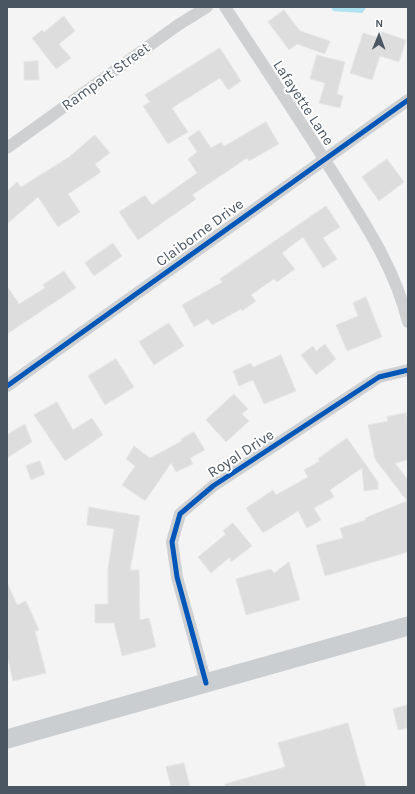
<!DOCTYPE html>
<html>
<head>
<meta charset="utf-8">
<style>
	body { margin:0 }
	#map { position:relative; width:415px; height:794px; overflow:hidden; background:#f4f4f4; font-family:Karla,sans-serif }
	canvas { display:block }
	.frame { position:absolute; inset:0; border:8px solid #4a5661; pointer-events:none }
	.north { position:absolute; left:359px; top:16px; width:40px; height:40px; -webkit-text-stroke:3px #fff; paint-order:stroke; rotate:1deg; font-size:11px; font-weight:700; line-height:16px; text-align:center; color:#4a5661 }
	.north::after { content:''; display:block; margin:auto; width:14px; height:18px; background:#4a5661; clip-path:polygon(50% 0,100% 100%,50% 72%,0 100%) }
</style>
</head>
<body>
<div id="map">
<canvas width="415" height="794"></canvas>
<div class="frame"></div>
<div class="north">N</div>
</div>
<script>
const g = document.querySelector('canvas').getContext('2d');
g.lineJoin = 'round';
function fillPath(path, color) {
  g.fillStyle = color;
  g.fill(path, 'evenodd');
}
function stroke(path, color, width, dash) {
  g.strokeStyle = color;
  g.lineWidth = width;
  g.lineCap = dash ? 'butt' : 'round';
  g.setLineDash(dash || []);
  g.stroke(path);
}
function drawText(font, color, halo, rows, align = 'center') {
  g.font = font + ' Karla,sans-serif';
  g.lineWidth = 4;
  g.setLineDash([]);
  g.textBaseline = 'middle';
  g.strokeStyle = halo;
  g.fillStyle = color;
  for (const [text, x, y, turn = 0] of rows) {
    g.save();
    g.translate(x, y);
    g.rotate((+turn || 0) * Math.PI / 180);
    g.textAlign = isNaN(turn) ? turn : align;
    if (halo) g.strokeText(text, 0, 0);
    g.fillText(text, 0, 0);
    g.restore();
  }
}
const water = new Path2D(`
	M331,7H367L362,13L333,11Z`);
const building = new Path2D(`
	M284,10L300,31L330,41L325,54L297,44L289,50L268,22Z
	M64,16L75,31L59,44L71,58L56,69L32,38L42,30L44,32Z
	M382,32L406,40L399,62L380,56L372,80L350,73L363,33L380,38Z
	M220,48L241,81L228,90L220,78L172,108L188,132L168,144L143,106L150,102L145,95Z
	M317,55L345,62L337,94L343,96L340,108L319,103L325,83L310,79Z
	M38,61L39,80H24V62Z
	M266,122L279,144L249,161L247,158L192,195L196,199L138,240L119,212L145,195L152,205L197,173L188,159L197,152L188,138L199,130L211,148L221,142L224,146Z
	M95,135L110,153L95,164L101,172L68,194L80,212L58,227L38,197L7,224V191L17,182L21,187L69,157Z
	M387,159L404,182L379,201L362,177Z
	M326,206L340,227L323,238L337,259L323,268L303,237L282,253L295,269L277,282L274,279L251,295L256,301L242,311L241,309L212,325L208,319L194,327L182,305L222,282L220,279Z
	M113,243L122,256L94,276L85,263Z
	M64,271L76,288L7,334V286L19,304L45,288L43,285Z
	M366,297L382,337L347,351L336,325L358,316L353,303Z
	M169,323L184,346L154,365L139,342Z
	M325,344L336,359L316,375L301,355L313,346L316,351Z
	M281,355L296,391L264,404L253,380L239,386L233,371L251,363L253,367Z
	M116,359L134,387L105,405L88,376Z
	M234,394L248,409L242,414L249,421L226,442L206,420Z
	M57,402L73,430L92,418L103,435L65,461L34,415Z
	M406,413L408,421V460L395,463L408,480V552L325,576L316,545L343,538L340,528L366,520L365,518L407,501L375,459L368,425L388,421L387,417Z
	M25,424L32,442L7,458V435Z
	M194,432L205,450L190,458L193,464L176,472L171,463L145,501L122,485L135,466L126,459L134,446L150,458L182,441L181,439Z
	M347,438L378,482V489L364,491L362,468L330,490L334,497L314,508L321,520L307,528L298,511L263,533L246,508L273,490L276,495L308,477L304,470L320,461L318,459Z
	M40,461L45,474L31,480L26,466Z
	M89,507L140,516L130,570H139L140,620L149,618L156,647L122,656L114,623H95V604H108V568L114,529L87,525Z
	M233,523L252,546L231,562L230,557L211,573L198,557L226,534L223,531Z
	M289,562L300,600L246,615L236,579L271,569L274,573Z
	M7,582L17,605L26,601L39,630L35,631L46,673L13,681L7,655Z
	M408,705V728L398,730L393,709Z
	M348,723L366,787H225V784L285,767L278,743Z
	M184,763L190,787H171L166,767Z`);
const minor = new Path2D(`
	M225,7C262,63 299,119 335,176C364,222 395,268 408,322
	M7,148L178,25L207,7
	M7,386L408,100
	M206,683L177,577L172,542L180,514L213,486L379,377L408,370`);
const primary = new Path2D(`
	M7,739L408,626`);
const cycleway = new Path2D(`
	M7,386L408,100
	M206,683L177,577L172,542L180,514L213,486L379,377L408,370`);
const streetNames = [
	["Rampart Street",106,77,-36],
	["Lafayette Lane",303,103,57],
	["Claiborne Drive",200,233,-36],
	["Royal Drive",241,454,-33]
];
fillPath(water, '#aee2f0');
fillPath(building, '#ddddde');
stroke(building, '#e5e6e7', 1);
stroke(minor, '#ced0d2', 12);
stroke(primary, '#caced1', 19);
stroke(cycleway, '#0057b8', 5);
drawText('15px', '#4a5661', '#fff', streetNames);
</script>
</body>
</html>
